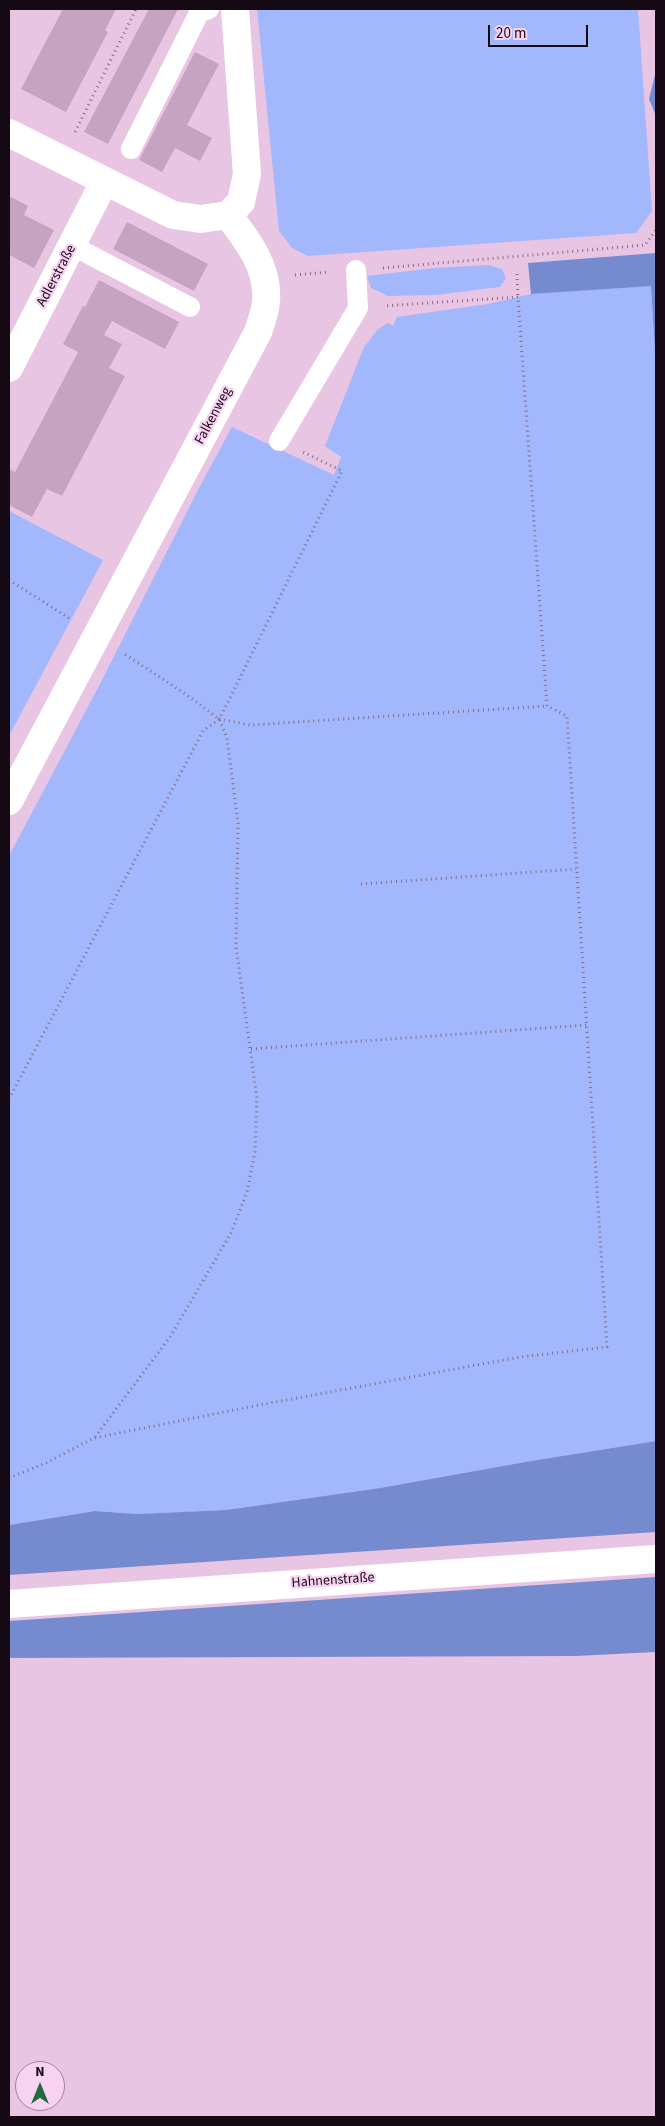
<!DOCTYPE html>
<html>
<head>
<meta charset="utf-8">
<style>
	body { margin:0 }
	#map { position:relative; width:665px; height:2126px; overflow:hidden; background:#e9c5e4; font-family:"Source Sans 3",sans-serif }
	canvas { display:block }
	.frame { position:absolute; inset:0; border:10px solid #150914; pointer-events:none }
	.north { position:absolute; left:15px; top:2061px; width:50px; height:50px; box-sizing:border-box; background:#f7d2f1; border:1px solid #9d8299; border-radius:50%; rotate:0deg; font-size:14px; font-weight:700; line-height:20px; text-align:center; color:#150914 }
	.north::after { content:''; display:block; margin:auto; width:18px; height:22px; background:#206b39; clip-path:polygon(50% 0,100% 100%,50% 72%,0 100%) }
	.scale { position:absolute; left:488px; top:25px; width:100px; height:22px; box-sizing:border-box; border:2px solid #150914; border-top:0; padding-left:6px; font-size:15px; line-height:18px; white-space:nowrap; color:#150914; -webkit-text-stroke:4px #f7d2f1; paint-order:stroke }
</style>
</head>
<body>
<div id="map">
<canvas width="665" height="2126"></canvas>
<div class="frame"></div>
<div class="north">N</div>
<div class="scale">20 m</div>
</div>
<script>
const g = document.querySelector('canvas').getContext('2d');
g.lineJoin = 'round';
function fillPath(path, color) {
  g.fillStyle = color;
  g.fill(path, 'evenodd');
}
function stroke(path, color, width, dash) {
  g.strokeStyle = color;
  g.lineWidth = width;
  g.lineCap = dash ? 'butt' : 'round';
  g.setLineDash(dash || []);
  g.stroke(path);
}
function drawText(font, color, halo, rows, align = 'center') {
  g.font = font + ' "Source Sans 3",sans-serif';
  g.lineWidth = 4.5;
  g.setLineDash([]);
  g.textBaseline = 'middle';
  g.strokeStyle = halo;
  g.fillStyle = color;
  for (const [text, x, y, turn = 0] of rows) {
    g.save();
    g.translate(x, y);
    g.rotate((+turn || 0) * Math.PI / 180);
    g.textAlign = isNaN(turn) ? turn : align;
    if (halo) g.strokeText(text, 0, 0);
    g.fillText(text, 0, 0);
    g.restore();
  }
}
const green = new Path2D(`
	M257,9H638L652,211L636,233L308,256L292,248L279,231Z
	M489,265L502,269L506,278L500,287L436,295L388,296L371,288L367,276L434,268Z
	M651,285L656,369V1441L531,1461L380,1488L226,1510L137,1514L95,1511L9,1525V856L100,684L199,488L232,427L334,475L341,457L325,446L364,347L378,329L388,323L393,326L397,317L488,304L531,294Z
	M9,511L103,560L9,736Z`);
const forest = new Path2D(`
	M656,71V116L649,99Z
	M656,253V369L651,286L531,294L528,263Z
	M656,1441V1532L9,1575V1525L95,1511L137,1514L226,1510L380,1488L531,1461Z
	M656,1577V1652L576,1656L9,1658V1621Z`);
const building = new Path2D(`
	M63,9H116L105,30L108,32L66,112L21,89Z
	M149,9H178L108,144L84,132Z
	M195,52L219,64L187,125L212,138L200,161L175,148L162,172L139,160Z
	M9,196L28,206L24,215L54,230L34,268L9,255Z
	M127,222L208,264L194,291L113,249Z
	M99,280L179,322L165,349L112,321L104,335L122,344L109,368L125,376L62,496L47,489L32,517L9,505V469L15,472L78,352L63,344L83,306L85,307Z`);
const path = new Path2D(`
	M75,132L136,9
	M383,268L645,245L656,230
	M517,274L518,297
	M295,275L329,272
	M9,580L72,620
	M219,719L250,725L547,706
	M361,884L576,869
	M251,1049L586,1025
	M9,1099L203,731L219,719L228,702L342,471L303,452
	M95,1437L170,1337L231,1233L247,1192L255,1152L257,1099L236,946L238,823L227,738L219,719L187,695L123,653
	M9,1478L46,1463L94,1438L254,1406L520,1357L607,1347L567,716L547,706L518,297L384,306`);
const lane = new Path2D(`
	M131,149L199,13L209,9
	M73,246L190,307
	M279,441L358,308L356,270`);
const street = new Path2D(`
	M9,133L173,215L201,219L228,215
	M228,215L241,202L247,174L235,9
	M9,368L104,182
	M9,801L258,332C261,323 265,312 266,302C269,268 248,241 228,215
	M9,1604L656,1559`);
const streetNames = [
	["Adlerstraße",57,276,-62],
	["Falkenweg",214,416,-62],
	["Hahnenstraße",333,1581,-4]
];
fillPath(green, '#a2b7fc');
fillPath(forest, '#768bcf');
fillPath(building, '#c6a3c1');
stroke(path, '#866d82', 3, [1, 4]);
stroke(lane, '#fff', 20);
stroke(street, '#fff', 28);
drawText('14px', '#150914', '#f7d2f1', streetNames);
</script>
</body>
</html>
